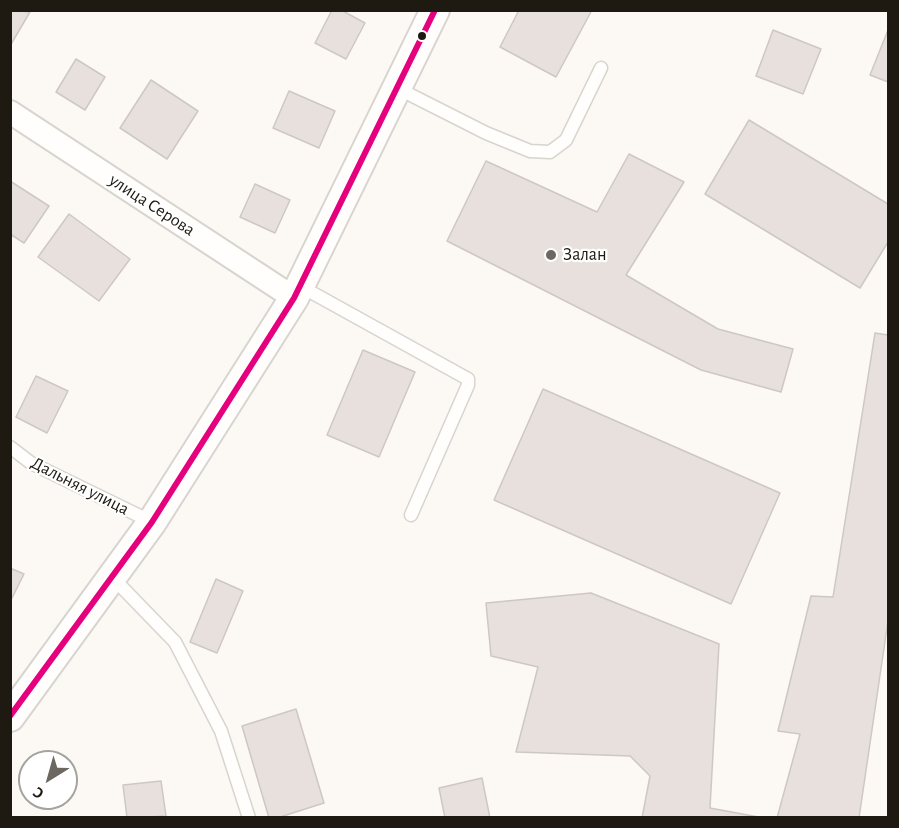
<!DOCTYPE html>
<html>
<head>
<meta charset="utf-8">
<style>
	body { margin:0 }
	#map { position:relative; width:899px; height:828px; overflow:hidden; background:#fcf9f4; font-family:"Alegreya Sans",sans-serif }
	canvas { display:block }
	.frame { position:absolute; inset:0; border:12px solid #1e1a12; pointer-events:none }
	.north { position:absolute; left:18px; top:750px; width:60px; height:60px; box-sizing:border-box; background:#fff; border:2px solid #a5a3a0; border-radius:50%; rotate:217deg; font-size:16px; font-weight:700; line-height:24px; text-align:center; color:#1e1a12 }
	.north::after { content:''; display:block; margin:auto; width:21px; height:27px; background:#6c6861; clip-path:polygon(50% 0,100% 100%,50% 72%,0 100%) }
</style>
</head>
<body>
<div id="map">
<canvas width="899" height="828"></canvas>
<div class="frame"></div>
<div class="north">С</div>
</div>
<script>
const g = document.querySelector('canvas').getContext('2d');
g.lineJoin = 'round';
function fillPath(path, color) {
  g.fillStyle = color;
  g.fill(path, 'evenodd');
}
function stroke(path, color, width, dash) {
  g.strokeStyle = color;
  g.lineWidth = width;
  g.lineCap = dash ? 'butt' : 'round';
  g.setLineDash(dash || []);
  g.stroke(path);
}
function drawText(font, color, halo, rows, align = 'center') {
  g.font = font + ' "Alegreya Sans",sans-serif';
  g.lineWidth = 4.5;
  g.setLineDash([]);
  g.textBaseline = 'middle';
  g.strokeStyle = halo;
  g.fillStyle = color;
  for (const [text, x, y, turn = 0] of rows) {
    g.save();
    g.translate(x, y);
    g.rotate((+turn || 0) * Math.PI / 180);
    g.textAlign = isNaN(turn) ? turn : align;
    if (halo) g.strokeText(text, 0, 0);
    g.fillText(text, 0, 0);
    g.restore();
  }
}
const building = new Path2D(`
	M10,10L30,12L10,46Z
	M332,10H341L365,23L346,59L315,43Z
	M519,10H592L556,77L500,47Z
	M773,30L821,49L803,94L756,76Z
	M888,30V82L870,75Z
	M76,59L105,77L85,110L56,92Z
	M151,80L198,111L167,159L120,128Z
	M289,91L335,111L319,148L273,128Z
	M749,120L888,204V242L860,288L705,194Z
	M629,154L684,182L626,275L718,329L793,349L781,392L701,370L447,241L486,161L597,212Z
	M10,181L49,206L24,243L10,234Z
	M255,184L290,200L275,233L240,217Z
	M69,214L130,259L99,301L38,257Z
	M875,333L888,335V621L859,818H777L800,734L778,731L811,596L833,597Z
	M363,350L415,372L379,457L327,435Z
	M36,376L68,391L47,433L16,417Z
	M543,389L780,493L731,604L494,500Z
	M10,568L24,574L10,602Z
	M216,579L243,591L217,653L190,642Z
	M591,593L719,644L710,808L764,818H642L650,776L630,756L516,752L538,667L491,656L486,603Z
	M296,709L324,803L277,818H269L242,726Z
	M482,778L490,818H445L439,788Z
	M161,781L166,816L127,818L123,785Z`);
const service = new Path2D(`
	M397,88L486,133L530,151L550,152L566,140L601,68
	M300,286L468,379V385L411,515
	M10,447L31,463L152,522
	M112,577L175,642L221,731L249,818`);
const minor = new Path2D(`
	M10,112L294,298`);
const tertiary = new Path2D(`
	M10,717L152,522L294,298L435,10`);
const bus1 = new Path2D(`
	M10,716L152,522L294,298L435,10`);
const markers = [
	[422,36,5,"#1e1a12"],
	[551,255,6,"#6c6861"]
];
const streetNames = [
	["улица Серова",152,205,33],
	["Дальняя улица",80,486,27]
];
const poiNames = [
	["Залан",563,255]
];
fillPath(building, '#e7e0dd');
stroke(building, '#cec8c5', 1.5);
stroke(service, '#d8d4ce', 15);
stroke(minor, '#d8d4ce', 26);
stroke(tertiary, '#d8d4ce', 32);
stroke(service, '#fffefd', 12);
stroke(minor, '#fffefd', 22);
stroke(tertiary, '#fffefd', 28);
stroke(bus1, '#e5007d', 6);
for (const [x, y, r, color] of markers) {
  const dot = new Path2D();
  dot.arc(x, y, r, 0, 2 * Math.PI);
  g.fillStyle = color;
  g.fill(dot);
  stroke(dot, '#fff', 2);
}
drawText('18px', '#1e1a12', '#fff', streetNames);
drawText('18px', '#1e1a12', '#fff', poiNames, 'left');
</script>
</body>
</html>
